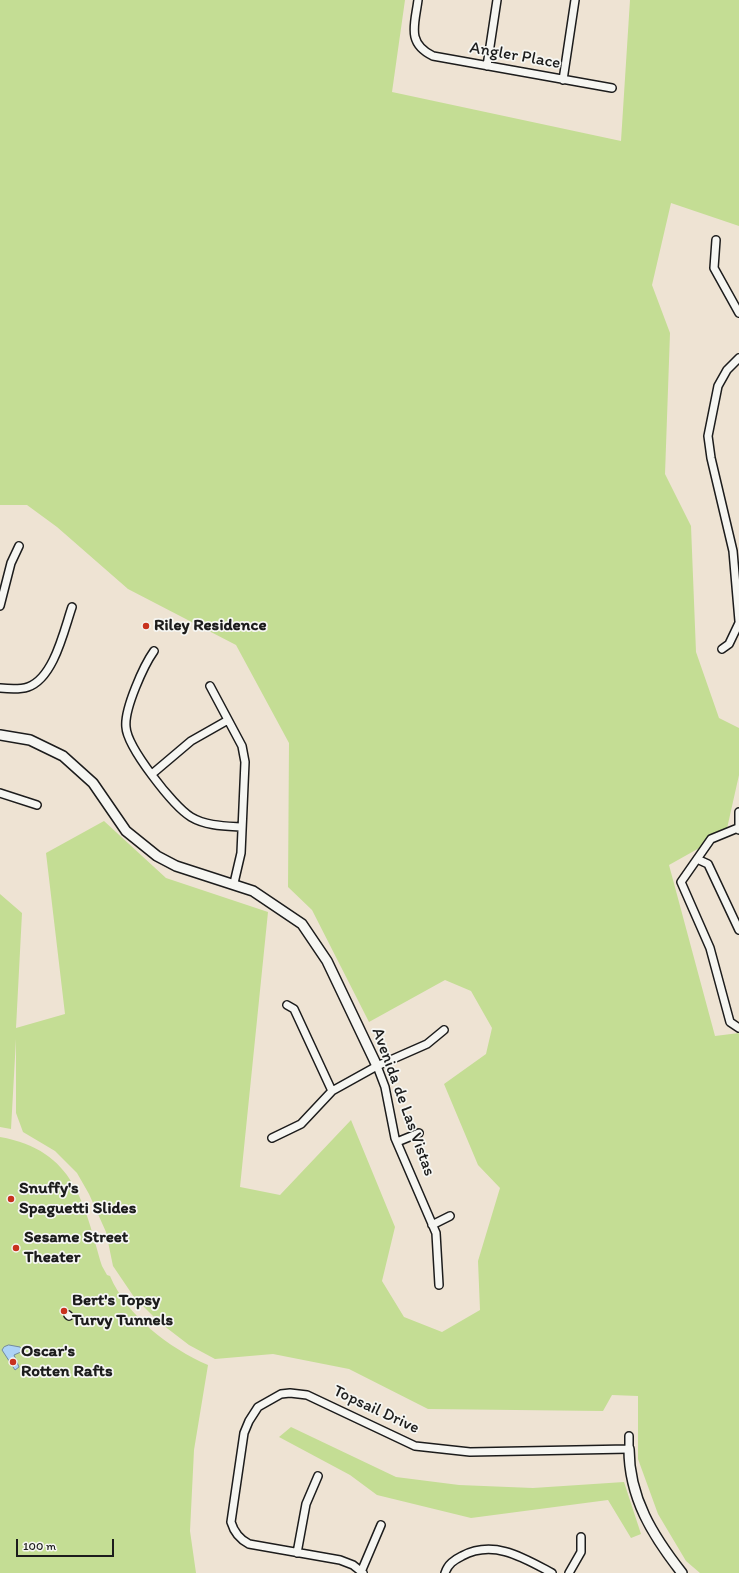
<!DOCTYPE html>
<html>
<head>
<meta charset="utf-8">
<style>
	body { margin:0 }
	#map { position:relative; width:739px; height:1573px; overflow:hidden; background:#eee3d3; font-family:Itim,sans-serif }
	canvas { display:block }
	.scale { position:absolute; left:16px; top:1539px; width:98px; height:18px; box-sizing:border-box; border:2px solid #1c1c1c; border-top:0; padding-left:5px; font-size:12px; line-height:14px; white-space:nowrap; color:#1c1c1c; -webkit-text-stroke:3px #f6f6f2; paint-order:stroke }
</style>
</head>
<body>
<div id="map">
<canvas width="739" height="1573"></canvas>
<div class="scale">100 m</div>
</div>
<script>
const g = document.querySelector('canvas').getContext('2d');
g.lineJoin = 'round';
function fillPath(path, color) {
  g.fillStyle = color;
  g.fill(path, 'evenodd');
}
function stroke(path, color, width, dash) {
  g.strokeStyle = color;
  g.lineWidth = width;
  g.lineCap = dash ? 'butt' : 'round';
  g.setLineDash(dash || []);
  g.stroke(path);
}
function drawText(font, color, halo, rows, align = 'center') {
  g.font = font + ' Itim,sans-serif';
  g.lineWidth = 3.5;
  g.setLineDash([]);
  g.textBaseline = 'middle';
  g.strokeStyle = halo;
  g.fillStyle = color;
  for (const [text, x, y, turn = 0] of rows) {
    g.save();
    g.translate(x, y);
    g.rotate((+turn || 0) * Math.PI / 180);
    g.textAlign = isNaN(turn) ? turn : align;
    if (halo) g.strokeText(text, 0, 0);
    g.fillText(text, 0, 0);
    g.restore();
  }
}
const green = new Path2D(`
	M0,0H405L392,92L621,141L630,0H739V226L671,203L652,285L670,333L665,474L691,526L696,652L719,718L739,728V775L726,833L669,865L715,1036L739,1033V1573H700L686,1561L658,1514L638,1459V1396L612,1395L603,1411L428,1409L349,1369L273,1354L215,1359L189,1345L159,1322L134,1297L113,1266L106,1232L89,1194L77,1173L55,1151L23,1132L16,1113V1039L11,1129L0,1127V894L22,913L16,1028L65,1014L46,853L104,821L166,878L268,912L240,1187L280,1195L351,1120L395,1227L382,1281L404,1317L442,1332L480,1310L478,1261L500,1188L478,1165L444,1084L486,1054L492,1028L471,991L445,980L369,1022L312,910L288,887L289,743L236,645L128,589L57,527L27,505H0Z
	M0,1137C75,1150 84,1204 102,1266L107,1275L110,1276C127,1316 169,1348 208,1365L194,1450L190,1531L196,1573H0Z
	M291,1427L396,1477L459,1485L533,1488L624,1482L641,1534L631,1538L608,1500L471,1518L377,1495L350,1475L279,1437Z`);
const water = new Path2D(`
	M9,1345L20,1347L23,1351L14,1355L19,1367L15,1370L2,1350L4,1347Z`);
const street = new Path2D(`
	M418,0C415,24 406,43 433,56L612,88
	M487,66L497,0
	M563,80L575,0
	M716,240L714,268L739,313
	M739,358L727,370L718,386L708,436L711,458L733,551L739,621
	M0,606L11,563L19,546
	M722,649L729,644L739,623
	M154,651C144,665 124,709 126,727C127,747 173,806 191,817C206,826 225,826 242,827
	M210,686L242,746L245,762L241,853L234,883
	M0,688C9,689 19,690 28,687C54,678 64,630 72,607
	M152,774L191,741L228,720
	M0,793L37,805
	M739,812V830
	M738,828L711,839L681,882L710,948L730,1022L739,1028
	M697,859L708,864L739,930
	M287,1005L294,1009L332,1091
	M377,1066L385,1087L395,1138L436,1233L439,1285
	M272,1138L301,1124L332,1091L377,1066L427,1044L444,1030
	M397,1142L419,1133
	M432,1225L450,1216
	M68,1315L69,1316
	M297,1553L306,1504L318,1476
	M361,1572L381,1525
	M363,1573L353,1565L340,1560L249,1544C239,1539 234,1532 231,1522L244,1433L249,1421L258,1407L281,1394L290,1393L307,1395L415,1446L470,1452L629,1449V1436
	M445,1573C448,1564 454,1560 462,1556C494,1539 524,1558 552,1573
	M569,1573L581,1552V1537`);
const secondary = new Path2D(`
	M0,735L30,740L63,756L93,783L126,831L157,856L176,866L253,891L302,924L327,961L377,1066
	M629,1449C629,1498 653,1536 682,1573`);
const markers = [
	[146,626,4,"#c8321e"],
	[11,1199,4,"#c8321e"],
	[16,1248,4,"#c8321e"],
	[64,1311,4,"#c8321e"],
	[13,1362,4,"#c8321e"]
];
const streetNames = [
	["Angler Place",515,56,10],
	["Avenida de Las Vistas",403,1102,70],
	["Topsail Drive",376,1410,25]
];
const poiNames = [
	["Riley Residence",154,626],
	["Snuffy's",19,1189],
	["Spaguetti Slides",19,1209],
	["Sesame Street",24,1238],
	["Theater",24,1258],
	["Bert's Topsy",72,1301],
	["Turvy Tunnels",72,1321],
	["Oscar's",21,1352],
	["Rotten Rafts",21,1372]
];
fillPath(green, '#c4dd94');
fillPath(water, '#add3f6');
stroke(water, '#738a9f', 1);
stroke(street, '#1c1c1c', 10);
stroke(secondary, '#1c1c1c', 12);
stroke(street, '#f6f6f2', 7);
stroke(secondary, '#f6f6f2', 9);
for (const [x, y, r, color] of markers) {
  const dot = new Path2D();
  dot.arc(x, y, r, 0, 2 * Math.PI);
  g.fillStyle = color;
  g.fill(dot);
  stroke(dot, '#f6f6f2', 1.5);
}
drawText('17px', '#1c1c1c', '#f6f6f2', streetNames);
drawText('bold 17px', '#1c1c1c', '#f6f6f2', poiNames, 'left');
</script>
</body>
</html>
